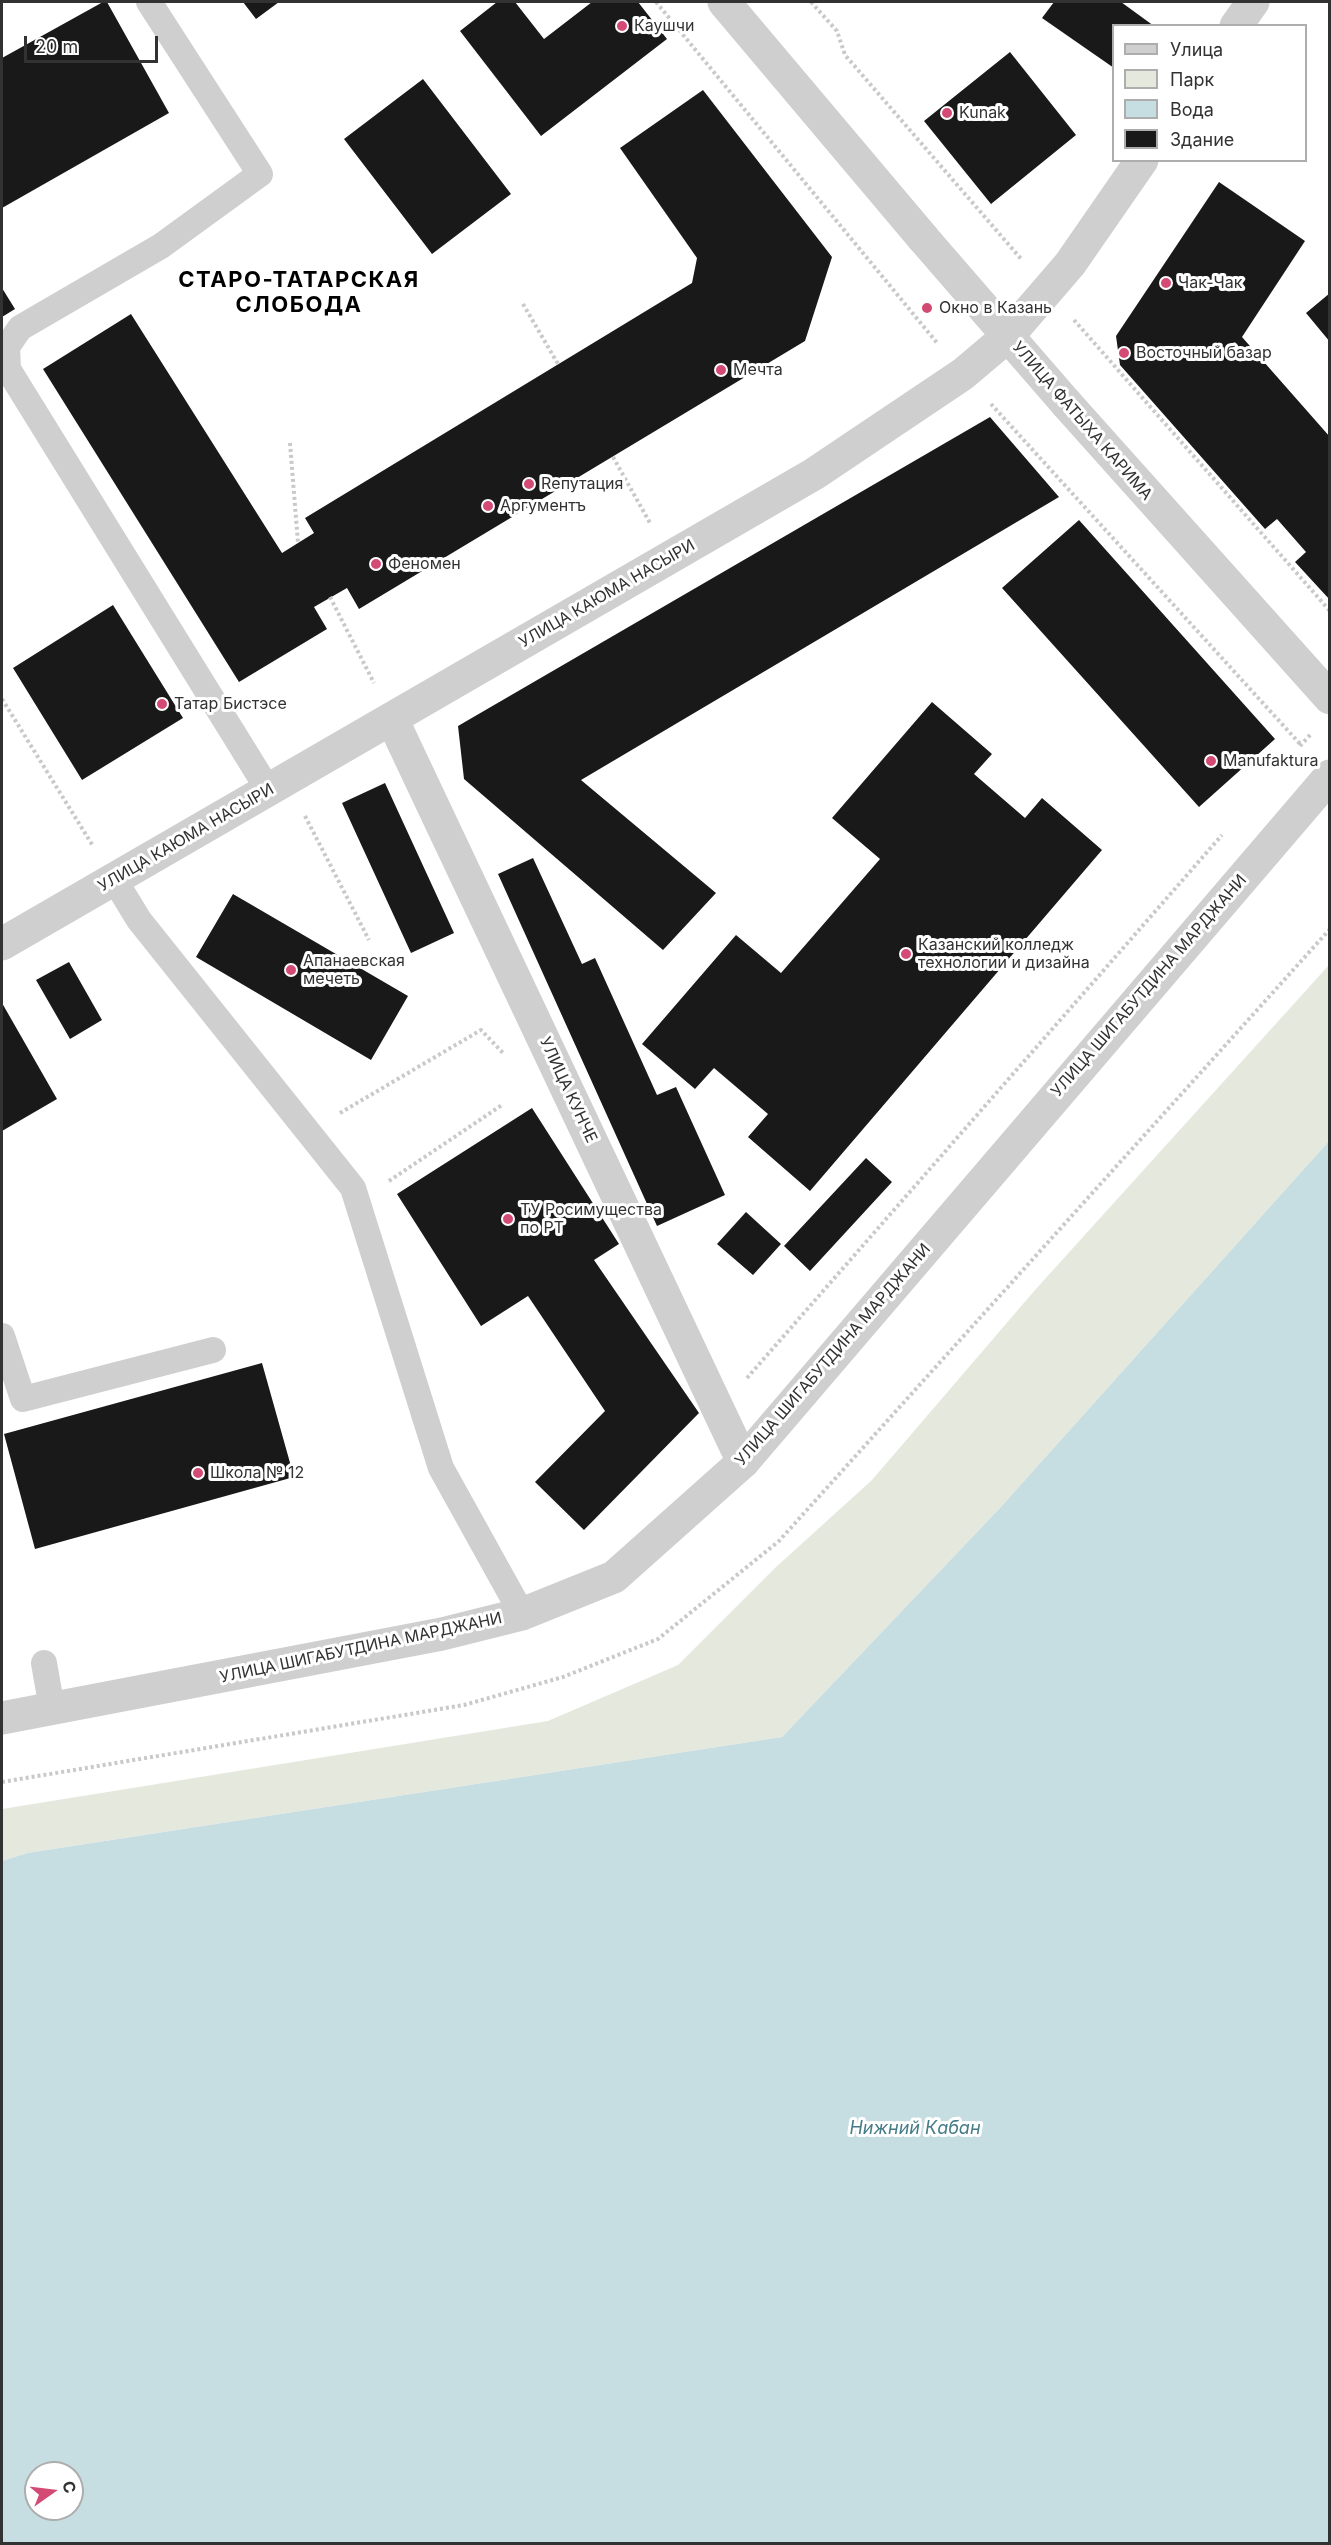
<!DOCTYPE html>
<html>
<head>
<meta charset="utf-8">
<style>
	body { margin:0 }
	#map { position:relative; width:1331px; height:2545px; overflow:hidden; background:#fff; font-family:Inter,sans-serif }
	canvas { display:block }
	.frame { position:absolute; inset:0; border:3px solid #323232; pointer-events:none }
	.legend { position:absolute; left:1112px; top:24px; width:195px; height:138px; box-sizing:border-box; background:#fff; border:2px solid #adadad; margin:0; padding:8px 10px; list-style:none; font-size:18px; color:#323232 }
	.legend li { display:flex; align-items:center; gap:12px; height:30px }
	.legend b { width:30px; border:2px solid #adadad }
	.north { position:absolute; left:24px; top:2461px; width:60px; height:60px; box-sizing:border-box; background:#fff; border:2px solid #adadad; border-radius:50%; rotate:76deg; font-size:16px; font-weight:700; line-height:24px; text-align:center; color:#323232 }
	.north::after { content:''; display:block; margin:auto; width:21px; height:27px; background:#d34b75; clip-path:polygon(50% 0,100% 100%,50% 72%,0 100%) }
	.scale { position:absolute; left:24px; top:36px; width:134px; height:27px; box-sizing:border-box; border:3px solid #323232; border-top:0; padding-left:8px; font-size:18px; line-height:21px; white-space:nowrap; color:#323232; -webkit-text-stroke:4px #fff; paint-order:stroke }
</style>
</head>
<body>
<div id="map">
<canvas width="1331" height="2545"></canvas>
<div class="frame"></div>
<ul class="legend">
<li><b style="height:8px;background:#cfcfcf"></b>Улица</li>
<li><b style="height:16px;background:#e5e8dd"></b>Парк</li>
<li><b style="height:16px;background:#c6dee2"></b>Вода</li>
<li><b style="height:16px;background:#191919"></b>Здание</li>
</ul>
<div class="north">С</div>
<div class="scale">20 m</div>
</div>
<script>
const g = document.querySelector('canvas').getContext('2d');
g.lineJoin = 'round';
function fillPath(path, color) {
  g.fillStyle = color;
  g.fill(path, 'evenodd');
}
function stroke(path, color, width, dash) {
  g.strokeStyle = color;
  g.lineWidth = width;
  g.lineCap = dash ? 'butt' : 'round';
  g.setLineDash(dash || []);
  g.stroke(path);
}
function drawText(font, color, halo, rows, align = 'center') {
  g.font = font + ' Inter,sans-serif';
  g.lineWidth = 6;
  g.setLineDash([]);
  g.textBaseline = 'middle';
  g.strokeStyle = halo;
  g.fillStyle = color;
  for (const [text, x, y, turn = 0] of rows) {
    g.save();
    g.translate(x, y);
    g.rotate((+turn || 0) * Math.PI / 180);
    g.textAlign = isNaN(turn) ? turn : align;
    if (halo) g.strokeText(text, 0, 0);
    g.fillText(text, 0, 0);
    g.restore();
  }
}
const green = new Path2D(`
	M1329,965V1141L999,1509L782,1737L27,1853L2,1861V1809L548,1721L678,1665L775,1568L872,1480L1035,1290Z`);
const water = new Path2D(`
	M1329,1141V2543H2V1861L27,1853L782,1737L999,1509ZM36,2473H72V2509H36Z`);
const building = new Path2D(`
	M103,2H107L169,113L2,208V58Z
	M243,2H279L256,19Z
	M497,2H515L544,39L592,2H638L667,39L541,136L460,31Z
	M1054,2H1121L1154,26H1114V68L1042,18Z
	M1010,52L1076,135L991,204L924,121Z
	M423,79L511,194L432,254L344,139Z
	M703,90L832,257L805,341L359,609L347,588L314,607L327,629L239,682L43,369L131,314L282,553L314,533L305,518L692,283L697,258L620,148Z
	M1219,182L1305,241L1242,337L1330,437V600L1295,562L1306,552L1277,519L1265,529L1120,365L1116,336Z
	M2,288L15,309L2,317Z
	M1330,293V342L1306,313Z
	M990,417L1059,497L581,780L716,893L663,950L464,779L458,726Z
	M1079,520L1275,739L1199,807L1002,588Z
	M113,605L183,718L82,780L13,668Z
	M932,702L992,754L974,774L1025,818L1042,798L1102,850L810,1191L748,1137L768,1114L714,1068L695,1089L642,1044L736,935L781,973L880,859L832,818Z
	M385,783L454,933L411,953L342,803Z
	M533,858L582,964L595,958L657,1095L676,1087L725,1195L657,1226L498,874Z
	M233,894L408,996L371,1060L196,957Z
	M69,962L102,1020L70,1039L36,980Z
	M2,1003L57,1099L2,1131Z
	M532,1108L619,1244L594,1260L699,1413L584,1530L535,1482L605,1411L528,1296L481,1326L397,1194Z
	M866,1158L892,1182L810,1271L784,1246Z
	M746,1212L781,1244L753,1275L717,1244Z
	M262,1363L294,1477L35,1549L4,1434Z`);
const path = new Path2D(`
	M656,2L938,344
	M811,2L837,31L845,55L1022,260
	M523,304L558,364
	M1074,320L1330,611
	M991,404L1301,745
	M290,443L298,543
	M613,457L650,523
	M330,597L374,683
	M2,699L93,846
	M1300,746L1311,734
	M305,816L369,940
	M340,1113L481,1030L504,1054
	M389,1181L502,1105
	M747,1378L1222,835
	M2,1782L464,1705L563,1677L658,1639L779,1541L1330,929`);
const service = new Path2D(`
	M149,2L260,174L161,246L20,328L7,347L8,369L269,791
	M114,879L139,920L353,1188L441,1468L522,1614
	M2,1336L23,1399L213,1350
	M44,1663L52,1709`);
const pedestrian = new Path2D(`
	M1236,26L1253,2
	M923,238L1066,403
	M392,719L743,1462
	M2,944L814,474L963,374L1008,336L1070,264L1142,160`);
const minor = new Path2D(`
	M724,2L923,238
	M1066,403L1330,698
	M2,1718L442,1634L522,1614L614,1577L743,1462L1330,776`);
const markers = [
	[622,26,6,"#d34b75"],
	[947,113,6,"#d34b75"],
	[1166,283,6,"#d34b75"],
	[927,308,6,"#d34b75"],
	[1124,353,6,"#d34b75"],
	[721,370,6,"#d34b75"],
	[529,484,6,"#d34b75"],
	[488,506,6,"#d34b75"],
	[376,564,6,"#d34b75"],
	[162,704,6,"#d34b75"],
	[1211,761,6,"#d34b75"],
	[906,954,6,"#d34b75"],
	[291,970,6,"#d34b75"],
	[508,1219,6,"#d34b75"],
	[198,1473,6,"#d34b75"]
];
const poiNames = [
	["Каушчи",634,26],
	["Kunak",959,113],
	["Чак-Чак",1178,283],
	["Окно в Казань",939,308],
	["Восточный базар",1136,353],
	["Мечта",733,370],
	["Rепутация",541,484],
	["Аргументъ",500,506],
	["Феномен",388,564],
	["Татар Бистэсе",174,704],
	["Manufaktura",1223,761],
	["Казанский колледж",918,945],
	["технологии и дизайна",918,963],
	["Апанаевская",303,961],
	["мечеть",303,979],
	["ТУ Росимущества",520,1210],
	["по РТ",520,1228],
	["Школа № 12",210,1473]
];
const streetNames = [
	["УЛИЦА ФАТЫХА КАРИМА",1082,421,49],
	["УЛИЦА КАЮМА НАСЫРИ",607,594,-30],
	["УЛИЦА КАЮМА НАСЫРИ",186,838,-30],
	["УЛИЦА ШИГАБУТДИНА МАРДЖАНИ",1149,986,-49],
	["УЛИЦА КУНЧЕ",568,1090,65],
	["УЛИЦА ШИГАБУТДИНА МАРДЖАНИ",833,1355,-49],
	["УЛИЦА ШИГАБУТДИНА МАРДЖАНИ",361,1648,-12]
];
const waterNames = [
	["Нижний Кабан",915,2129]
];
const districtNames = [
	["СТАРО-ТАТАРСКАЯ",299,280],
	["СЛОБОДА",299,305]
];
fillPath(green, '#e5e8dd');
fillPath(water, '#c6dee2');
fillPath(building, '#191919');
stroke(path, '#c9c9c9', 4, [3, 3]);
stroke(service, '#cfcfcf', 26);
stroke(pedestrian, '#cfcfcf', 33);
stroke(minor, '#cfcfcf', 33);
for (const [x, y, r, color] of markers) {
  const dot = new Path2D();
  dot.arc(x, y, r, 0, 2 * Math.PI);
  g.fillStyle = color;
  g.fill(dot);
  stroke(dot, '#fff', 2);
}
drawText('16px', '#323232', '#fff', poiNames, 'left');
drawText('16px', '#323232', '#fff', streetNames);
drawText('italic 18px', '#457c87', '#fff', waterNames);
g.letterSpacing = '1.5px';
drawText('bold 22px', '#000', '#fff', districtNames);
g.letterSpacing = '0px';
</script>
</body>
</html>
